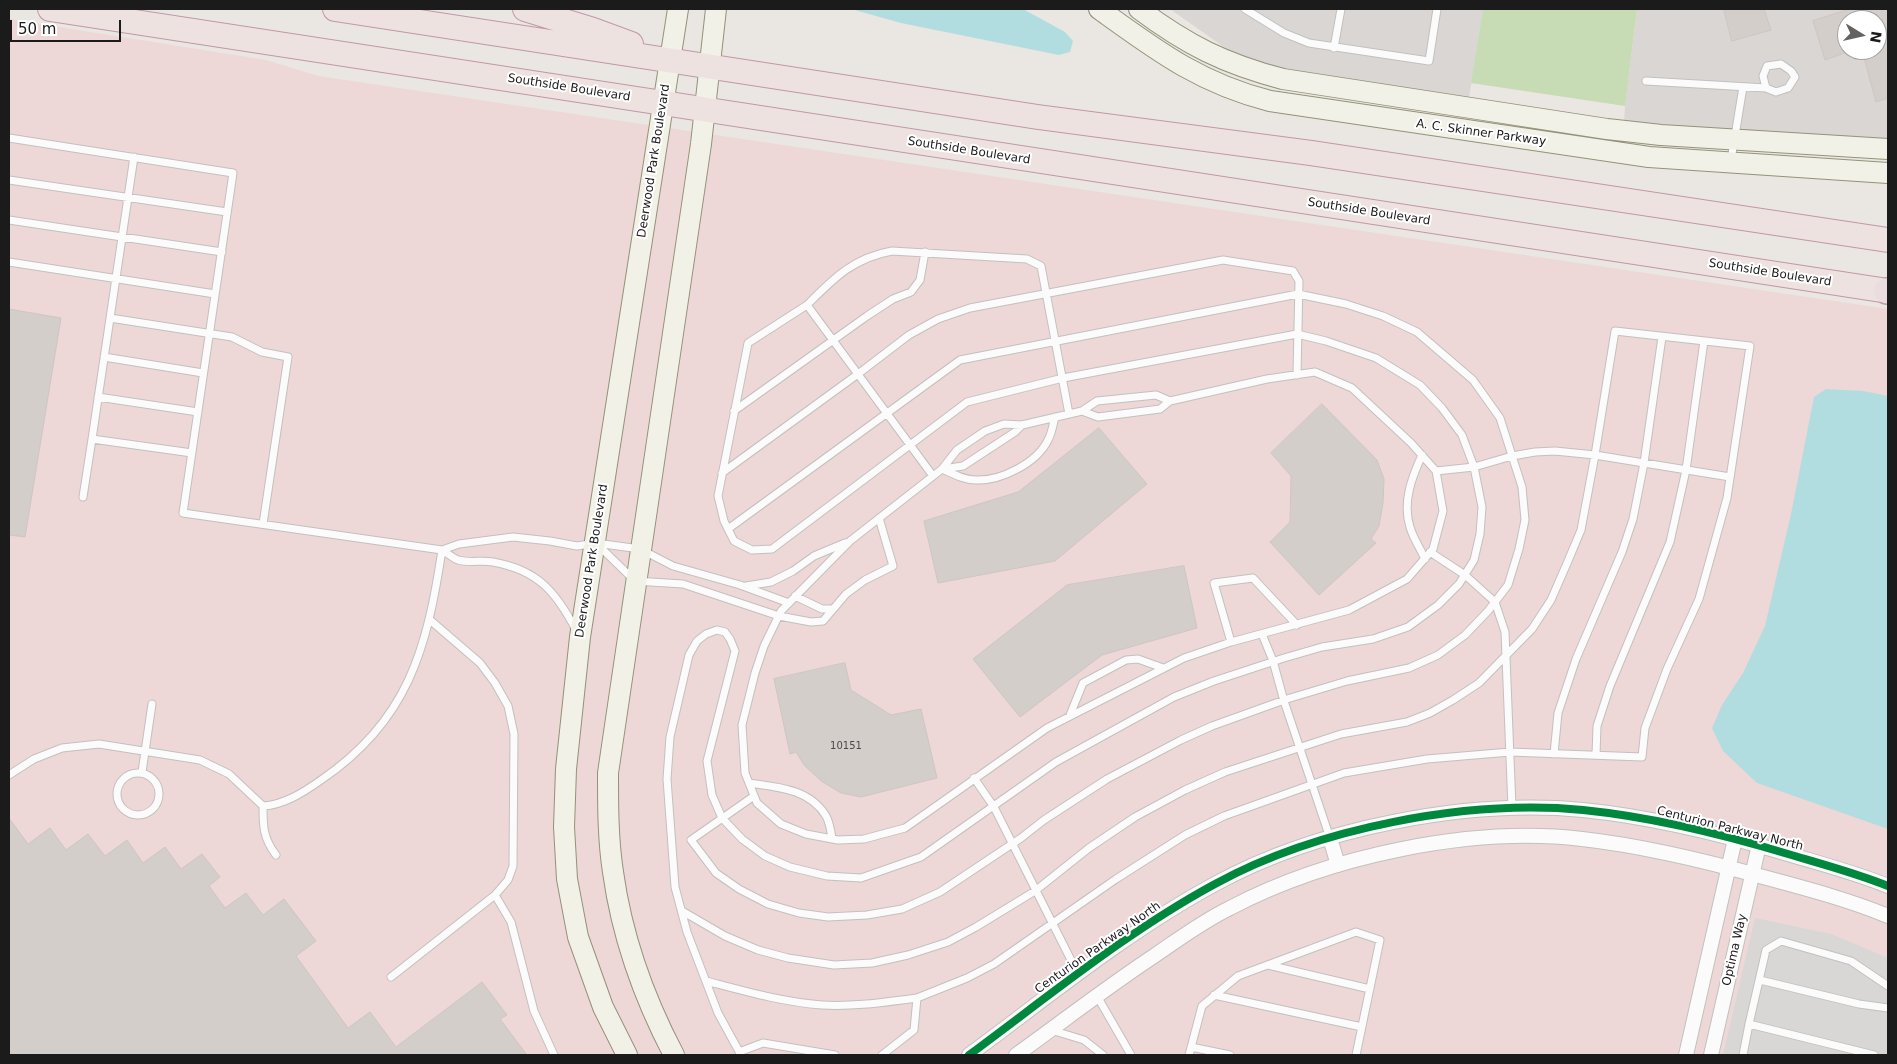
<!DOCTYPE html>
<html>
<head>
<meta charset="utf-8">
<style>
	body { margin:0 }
	#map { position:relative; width:1897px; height:1064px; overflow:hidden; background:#eae6e2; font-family:"DejaVu Sans",sans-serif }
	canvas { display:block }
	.frame { position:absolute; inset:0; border:10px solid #1b1b1b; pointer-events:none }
	.north { position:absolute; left:1837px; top:10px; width:50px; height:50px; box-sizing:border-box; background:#fff; border:1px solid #a4a4a4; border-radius:50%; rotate:99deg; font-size:14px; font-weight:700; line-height:20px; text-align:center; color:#1b1b1b }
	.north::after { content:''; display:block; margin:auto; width:18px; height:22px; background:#636261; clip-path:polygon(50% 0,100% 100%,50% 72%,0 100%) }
	.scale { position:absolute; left:10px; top:20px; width:111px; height:22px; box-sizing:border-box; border:2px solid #1b1b1b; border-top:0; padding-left:6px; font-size:15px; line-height:18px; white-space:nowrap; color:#1b1b1b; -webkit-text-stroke:4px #fff; paint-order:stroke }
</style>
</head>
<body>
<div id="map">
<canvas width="1897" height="1064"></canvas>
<div class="frame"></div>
<div class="north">N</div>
<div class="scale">50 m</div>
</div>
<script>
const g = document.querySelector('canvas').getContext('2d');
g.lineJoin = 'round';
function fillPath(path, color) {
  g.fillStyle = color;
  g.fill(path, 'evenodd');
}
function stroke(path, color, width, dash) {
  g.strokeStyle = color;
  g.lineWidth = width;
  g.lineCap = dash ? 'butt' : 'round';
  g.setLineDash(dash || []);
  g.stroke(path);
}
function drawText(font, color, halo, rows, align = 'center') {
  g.font = font + ' "DejaVu Sans",sans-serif';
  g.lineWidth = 4;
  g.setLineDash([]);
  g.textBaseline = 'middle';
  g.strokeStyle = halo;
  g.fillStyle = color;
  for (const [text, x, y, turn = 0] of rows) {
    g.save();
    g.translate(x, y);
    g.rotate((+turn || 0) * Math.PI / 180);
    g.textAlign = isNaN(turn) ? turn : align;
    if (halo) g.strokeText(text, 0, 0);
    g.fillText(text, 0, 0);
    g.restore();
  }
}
const residential = new Path2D(`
	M1170,9H1483L1469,98L1268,67L1238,57Z
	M1637,9H1888V140L1624,122L1625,106ZM1847,20H1877V50H1847Z`);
const commercial = new Path2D(`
	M9,19L266,60L318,76L1888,309V1055H9Z`);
const forest = new Path2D(`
	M1483,9H1637L1625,106L1471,83Z`);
const parking = new Path2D(`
	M1755,918L1831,934L1888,958V1055H1723Z`);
const water = new Path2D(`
	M851,9H1023L1065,32L1073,41L1070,52L1059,55L901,23Z
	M1826,389L1864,391L1888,396V829L1757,783L1723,751L1712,728L1722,705L1743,673L1765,626L1791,514L1814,397Z`);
const building = new Path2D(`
	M1724,9H1764L1771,30L1732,41Z
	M1850,9H1888V98L1876,102L1862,50H1877V20H1847V52L1825,60L1813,21Z
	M9,309L61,318L25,537L9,535Z
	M1322,404L1377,460L1384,479L1383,503L1379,526L1371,539L1376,543L1319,595L1270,542L1290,522L1291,476L1271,453Z
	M1099,428L1147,484L1055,561L938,583L924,521L1018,492Z
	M1184,566L1197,628L1102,655L1020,717L973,659L1067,585Z
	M845,663L851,690L891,715L921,709L937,778L861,797L841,793L821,781L804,765L796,752L790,754L774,679Z
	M9,818L28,844L50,828L66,850L88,834L105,856L127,840L143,863L165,847L181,869L202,854L220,877L209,886L225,908L246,893L263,915L284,899L316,941L296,956L348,1028L370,1012L396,1047L482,982L507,1015L500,1019L527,1055H9Z`);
const service = new Path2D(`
	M1245,9L1284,33L1309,43L1429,61L1437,9
	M1334,48L1341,9
	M1646,81L1766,88L1776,92L1788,88L1795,77L1791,71L1781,64L1767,66L1763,76L1766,88
	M9,138L233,173L183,513L442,550C447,553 453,558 458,560C469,563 482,560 493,562C538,570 556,592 576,630
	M134,157L92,439L192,453
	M1731,160L1743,87
	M9,180L227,212
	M9,220L222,252
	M9,262L215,294
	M807,305C834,278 853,258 892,251L1027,259L1041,266L1069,414
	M110,318L232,337L262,352L288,357L263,524
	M104,357L203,373
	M98,397L198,412
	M734,411L867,316L893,299L911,292L920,280L925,252
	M1082,411L1098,417L1160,409L1170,401L1267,379L1315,372L1352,388L1411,443L1436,471L1443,511L1433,549L1407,579L1349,610L1231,642L1184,658L1047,728L905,828L864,839L838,840L806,834L781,824L757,803L745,773L742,725L755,673L764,646L781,611L850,541L942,469L957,450L985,431L1004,424L1022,425L1082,411L1097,401L1156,395L1170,401
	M1422,455C1412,477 1402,502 1410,527C1413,538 1420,548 1425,559
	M942,469C953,474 964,480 976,480C1001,481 1037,463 1048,440C1052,433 1053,424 1055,417
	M943,469L963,466L1015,432L1022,425
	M1436,471L1474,467L1512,456L1535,452L1555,451L1595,455L1730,477
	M722,473L858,374L909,335L938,319L970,308L1223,260L1293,271L1299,281L1297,375
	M83,497L92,439
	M728,529L960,360L1298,294L1346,304L1383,316L1417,332L1473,380L1500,418L1522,487L1525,520L1519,549L1508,585L1488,611L1465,635L1438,655L1409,668L1347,681L1287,699L1212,726L1181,740L1107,779L1044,820L1021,838L940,892L902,909L867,915L828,917L799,913L768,904L739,889L716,873L691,840L754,796
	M598,545L635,581L683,584L779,616L811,622L823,621L846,594L865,580L893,566L879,518
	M442,550L459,544L513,537L550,541L577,546L596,543L640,549L673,566L740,585L789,603
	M1430,552L1465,575L1495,602L1505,632L1512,808
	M746,586L771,582L793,571L814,556L845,543
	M795,596L822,609H833
	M1262,634L1273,661L1284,701L1330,838
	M1231,642L1214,583L1253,578L1297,625
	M1070,715L1083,683L1126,660L1138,659L1163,668
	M1554,754L1558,713L1576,659L1622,552L1633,519L1644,463L1662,337
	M1596,755L1597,726L1610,686L1670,542L1686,470L1704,341
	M142,772L152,704
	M117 794a21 21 0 1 1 42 0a21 21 0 1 1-42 0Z
	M9,775L34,759L62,748L99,744L200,760L229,774L263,806C284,805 304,792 321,780C408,721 427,649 442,550
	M974,778L994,807L1078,974
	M749,783C778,787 810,789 826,816C830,823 831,832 832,839
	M263,806C263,826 263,838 276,855
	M495,895L511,922L534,1011L554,1055
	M682,911L725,936L758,950L788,958L834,965L872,963L908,955L948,942L976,927L1035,891L1089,848L1135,817L1185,790L1225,772L1341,734L1407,722L1430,713L1453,700L1479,683L1532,629L1551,600L1568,561L1581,530L1595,455L1615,331L1750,346L1727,498L1699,599L1667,669L1645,728L1642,757L1510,752L1427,759L1344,773L1224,816L1185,835L1116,879L994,964L967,978L917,998L914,1030L882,1055
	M1268,965L1370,989
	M391,977L495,895L508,880L513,866L514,734L508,706L495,683L480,663L430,620
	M1760,980L1859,1004L1888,1008
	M706,981C744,991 782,1002 822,1005C854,1007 885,1002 917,998
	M1214,995L1362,1027
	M1097,996L1131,1055
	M1749,1024L1766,950L1781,941L1851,961L1888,986
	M1051,1030L1084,1040L1103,1055
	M1191,1047L1230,1055
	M739,1052L763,1043L835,1055
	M741,1055L718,1013L687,932L675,887L667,779L670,737L689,655L697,641L706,634L717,630L725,632L730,639L735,651L707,761L712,795L722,818L742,839L765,856L790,867L827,876L861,878L921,857L1056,762L1174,697L1214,681L1284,658L1322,647L1373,639L1408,627L1438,605L1459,584L1474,560L1480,534L1482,507L1474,467L1462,435L1442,408L1420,385L1376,358L1326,341L1297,334L1063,378L967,402L772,549L752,550L734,541L724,521L718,496L748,343L807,305L933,476
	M1189,1055L1202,1006L1238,976L1356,932L1380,940L1356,1055
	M1743,1055L1749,1024L1874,1055`);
const minor = new Path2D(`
	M1330,838L1338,865
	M969,1055C1049,996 1128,931 1215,884C1317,828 1467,799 1583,810C1652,817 1722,834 1788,854C1822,864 1856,873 1888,886
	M1016,1055C1062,1022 1107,987 1154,956C1179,939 1203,921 1230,908C1329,856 1471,826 1582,839C1645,846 1706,861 1767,878C1808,889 1849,900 1888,916
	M1686,1055L1735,839
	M1711,1055L1759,845`);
const secondary = new Path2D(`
	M1099,9C1156,50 1199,83 1270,101L1649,157L1888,173
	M1139,9C1187,45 1225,64 1283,79L1607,129L1661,135L1888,149
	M627,1055L603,1007L578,937L567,879L564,827L566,769L580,637L678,9
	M674,1055C644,998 622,937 613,872C608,840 608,806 608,773L701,144L716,9`);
const trunk = new Path2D(`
	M50,9L1888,291
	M335,9L1038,117L1311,153L1888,240
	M525,9L593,30L631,44`);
const motorway = new Path2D(`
	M1887,291H1888`);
const cycleway = new Path2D(`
	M969,1055C1049,996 1128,931 1215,884C1317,828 1467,799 1583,810C1652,817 1722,834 1788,854C1822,864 1856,873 1888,886`);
const numberNames = [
	["10151",846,746]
];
const streetNames = [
	["Southside Boulevard",569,88,9],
	["A. C. Skinner Parkway",1481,133,8],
	["Southside Boulevard",969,151,9],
	["Deerwood Park Boulevard",654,161,-81],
	["Southside Boulevard",1369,212,9],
	["Southside Boulevard",1770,273,9],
	["Deerwood Park Boulevard",592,561,-81],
	["Centurion Parkway North",1730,829,14],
	["Centurion Parkway North",1098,948,-35],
	["Optima Way",1735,950,-77]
];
fillPath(residential, '#d9d6d4');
fillPath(commercial, '#eed7d7');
fillPath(forest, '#c7dbb4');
fillPath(parking, '#d8d7d5');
fillPath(water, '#b1dde1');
fillPath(building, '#d3ceca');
stroke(building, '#cdc7c4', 1);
stroke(service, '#c2c1bf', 9);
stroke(minor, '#c2c1bf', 16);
stroke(secondary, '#94927a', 22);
stroke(trunk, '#c297a8', 26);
stroke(motorway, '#c297a8', 28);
stroke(service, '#fcfbfb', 7);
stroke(minor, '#fcfbfb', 14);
stroke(secondary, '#f2f1e7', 20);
stroke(trunk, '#ede2e0', 24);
stroke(motorway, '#eadcdf', 25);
stroke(cycleway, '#00873e', 8);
drawText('10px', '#4a4948', null, numberNames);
drawText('12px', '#1b1b1b', '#fff', streetNames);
</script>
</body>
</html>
